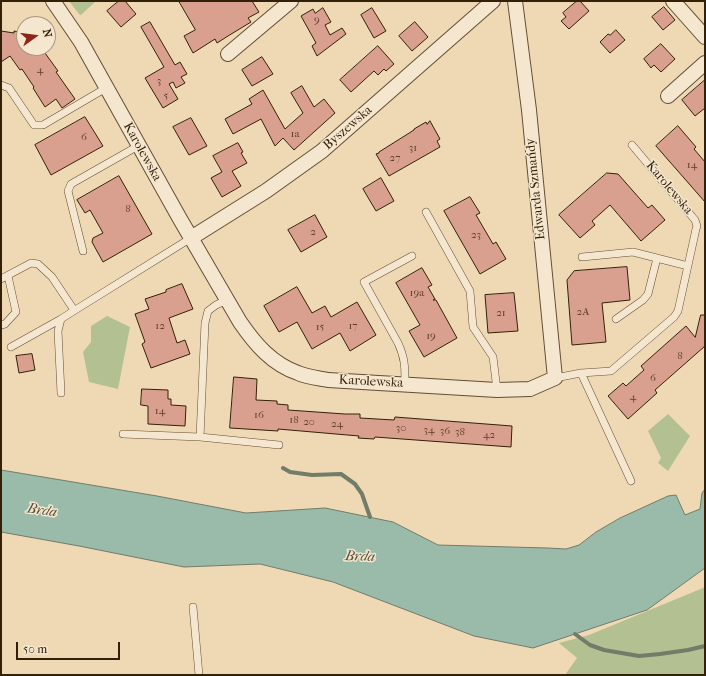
<!DOCTYPE html>
<html>
<head>
<meta charset="utf-8">
<style>
	body { margin:0 }
	#map { position:relative; width:706px; height:676px; overflow:hidden; background:#efd9b5; font-family:"IM FELL French Canon",serif }
	canvas { display:block }
	.frame { position:absolute; inset:0; border:2px solid #332008; pointer-events:none }
	.north { position:absolute; left:16px; top:16px; width:40px; height:40px; box-sizing:border-box; background:#f5e6cf; border:1px solid #a7977f; border-radius:50%; rotate:76deg; font-size:11px; font-weight:700; line-height:16px; text-align:center; color:#332008 }
	.north::after { content:''; display:block; margin:auto; width:14px; height:18px; background:#8f2418; clip-path:polygon(50% 0,100% 100%,50% 72%,0 100%) }
	.scale { position:absolute; left:16px; top:642px; width:104px; height:18px; box-sizing:border-box; border:2px solid #332008; border-top:0; padding-left:5px; font-size:12px; line-height:14px; white-space:nowrap; color:#332008; -webkit-text-stroke:3px #f5e6cf; paint-order:stroke }
</style>
</head>
<body>
<div id="map">
<canvas width="706" height="676"></canvas>
<div class="frame"></div>
<div class="north">N</div>
<div class="scale">50 m</div>
</div>
<script>
const g = document.querySelector('canvas').getContext('2d');
g.lineJoin = 'round';
function fillPath(path, color) {
  g.fillStyle = color;
  g.fill(path, 'evenodd');
}
function stroke(path, color, width, dash) {
  g.strokeStyle = color;
  g.lineWidth = width;
  g.lineCap = dash ? 'butt' : 'round';
  g.setLineDash(dash || []);
  g.stroke(path);
}
function drawText(font, color, halo, rows, align = 'center') {
  g.font = font + ' "IM FELL French Canon",serif';
  g.lineWidth = 3;
  g.setLineDash([]);
  g.textBaseline = 'middle';
  g.strokeStyle = halo;
  g.fillStyle = color;
  for (const [text, x, y, turn = 0] of rows) {
    g.save();
    g.translate(x, y);
    g.rotate((+turn || 0) * Math.PI / 180);
    g.textAlign = isNaN(turn) ? turn : align;
    if (halo) g.strokeText(text, 0, 0);
    g.fillText(text, 0, 0);
    g.restore();
  }
}
const green = new Path2D(`
	M69,1H96L81,15L79,14Z
	M107,316L130,327L118,389L89,382L83,352L91,342V326Z
	M668,414L690,436L668,471L658,463L661,458L648,431Z
	M705,586V675H565L577,658L559,643L589,635L703,588Z`);
const water = new Path2D(`
	M1,470L157,496L246,513L325,508L393,522L438,545L548,548L566,549L579,545L596,532L620,518L668,496L676,495L685,515L700,509L702,493L705,489V568L647,610L533,648L474,636L333,582L260,564L184,567L79,546L1,532Z`);
const stream = new Path2D(`
	M283,468L290,472L312,475L341,474L355,484L362,494L370,517
	M575,634L590,645L604,650L639,656L660,654L688,650L705,646`);
const building = new Path2D(`
	M119,1H125L136,14L121,27L107,11Z
	M179,1H252L259,12L248,18L251,22L228,36L217,43L215,39L193,53L184,36L195,30Z
	M577,1H580L589,11L569,29L561,21L566,17L563,13Z
	M664,7L675,20L663,30L652,17Z
	M323,8L331,22L325,25L330,35L342,28L346,34L317,56L312,46L316,43L301,16L313,9L315,13Z
	M372,8L386,31L374,38L361,15Z
	M150,22L175,65L180,62L187,74L181,77L185,83L176,88L173,82L169,84L178,99L163,108L145,78L164,67L141,27Z
	M415,22L428,37L412,51L399,36Z
	M616,30L625,40L610,53L600,42L608,34L610,35Z
	M1,31L14,33V31L24,33V48H40L43,54L45,53L58,71L56,72L75,99L62,108L56,99L45,107L33,88L34,87L22,69L20,70L10,56L1,62Z
	M661,44L675,59L661,72L654,65L651,68L644,59Z
	M378,46L394,64L386,71L384,69L378,75L374,71L351,92L340,80Z
	M262,57L273,74L252,86L242,70Z
	M705,80V108L695,116L682,100Z
	M302,86L314,107L324,99L335,113L294,150L283,138L275,146L261,119L233,134L225,119L252,104L249,99L263,90L285,129L303,113L291,93Z
	M85,117L103,146L51,175L35,145Z
	M191,118L207,146L189,155L173,127Z
	M430,121L440,139L437,141L440,147L389,176L376,154L379,153V152L414,130V129L426,122L427,124Z
	M678,126L696,147L694,149L705,162V202L656,146Z
	M238,143L243,152L241,153L247,163L232,171L241,186L222,197L211,178L222,172L213,156Z
	M607,173L618,174L648,208L652,205L665,220L641,241L610,205L592,221L595,225L580,238L559,215Z
	M119,176L152,234L103,262L92,242L93,238L103,233L90,210L85,213L77,200Z
	M381,178L394,201L376,211L363,189Z
	M470,197L480,213L476,215L493,244L496,242L506,259L480,274L444,211Z
	M315,215L327,237L301,252L288,230Z
	M627,267L630,300L602,303L606,342L572,345L567,280L574,271Z
	M422,268L432,285L428,287L435,299L433,300H436L457,338L424,357L409,331L420,325L396,283Z
	M182,284L193,309L169,318L177,343L185,340L190,354L151,368L142,344L145,342L135,314L149,309L145,299L166,292V290Z
	M297,287L312,313L325,306L331,317L357,302L376,335L350,351L340,333L312,349L297,322L279,332L264,306Z
	M514,293L518,331L488,333L485,295Z
	M701,315H705V346L655,390L657,393L628,419L608,396L623,383L626,386L644,370L641,366L686,326L695,337Z
	M32,354L35,370L19,373L16,356Z
	M234,377L257,379L256,400L277,401V404L288,405V410L345,414H360V418L394,420L395,417L512,426L511,447L375,437L374,439L358,438L359,436L278,429V431L230,428Z
	M142,389L168,390V399H171V405L186,406L185,426L148,424V406L141,405Z`);
const service = new Path2D(`
	M1,85L9,88L34,125H43L106,88
	M426,212L470,291L473,327L493,357L497,390
	M83,251L68,191L71,184L138,146
	M582,257L633,252L688,266
	M1,279L31,263L38,264L52,277L74,310
	M227,300L216,305L208,311L205,323L200,437L279,445
	M616,319L643,300L648,294L657,258
	M1,325L5,324L16,312L8,276
	M11,347L61,319
	M581,373L631,481
	M555,378L581,373L611,371L674,317L678,311L696,229L697,226L695,220L632,145
	M405,384C405,367 405,358 398,343L364,282L412,256
	M61,393L58,331L61,319L72,312L191,238
	M123,434L200,437
	M193,607L199,675`);
const minor = new Path2D(`
	M53,1L81,42L180,219L240,322C255,344 272,364 298,373C307,377 318,378 328,380L497,390L530,389L555,378L529,110L515,1
	M673,1L705,37
	M228,54L291,1
	M668,96L705,63
	M191,238L266,191L322,151L493,1`);
const numberNames = [
	["9",317,20],
	["4",40,70],
	["3",159,81],
	["5",166,96],
	["1a",295,134],
	["6",84,137],
	["31",413,148],
	["27",395,158],
	["14",692,165],
	["8",128,209],
	["2",313,232],
	["23",476,235],
	["19a",417,293],
	["2A",583,312],
	["21",501,313],
	["12",160,326],
	["17",353,326],
	["15",320,327],
	["19",431,336],
	["8",680,356],
	["6",653,378],
	["4",633,397],
	["14",160,411],
	["16",259,415],
	["18",294,420],
	["20",309,422],
	["24",337,424],
	["30",401,428],
	["34",429,430],
	["36",445,431],
	["38",460,432],
	["42",489,435]
];
const streetNames = [
	["Byszewska",348,128,-41],
	["Karolewska",142,152,61],
	["Karolewska",669,188,50],
	["Edwarda Szmańdy",536,189,-96],
	["Karolewska",371,382,3]
];
const waterNames = [
	["Brda",42,511,8],
	["Brda",360,557,2]
];
fillPath(green, '#b3c092');
fillPath(water, '#9abaaa');
stroke(water, '#717c69', 1);
stroke(stream, '#717c69', 4);
fillPath(building, '#daa08f');
stroke(building, '#332008', 1);
stroke(service, '#624e33', 8);
stroke(minor, '#624e33', 16);
stroke(service, '#f5e6cf', 7);
stroke(minor, '#f5e6cf', 14);
drawText('11px', '#5d402a', null, numberNames);
drawText('13px', '#332008', '#f5e6cf', streetNames);
drawText('italic 14px', '#524e39', '#f5e6cf', waterNames);
</script>
</body>
</html>
